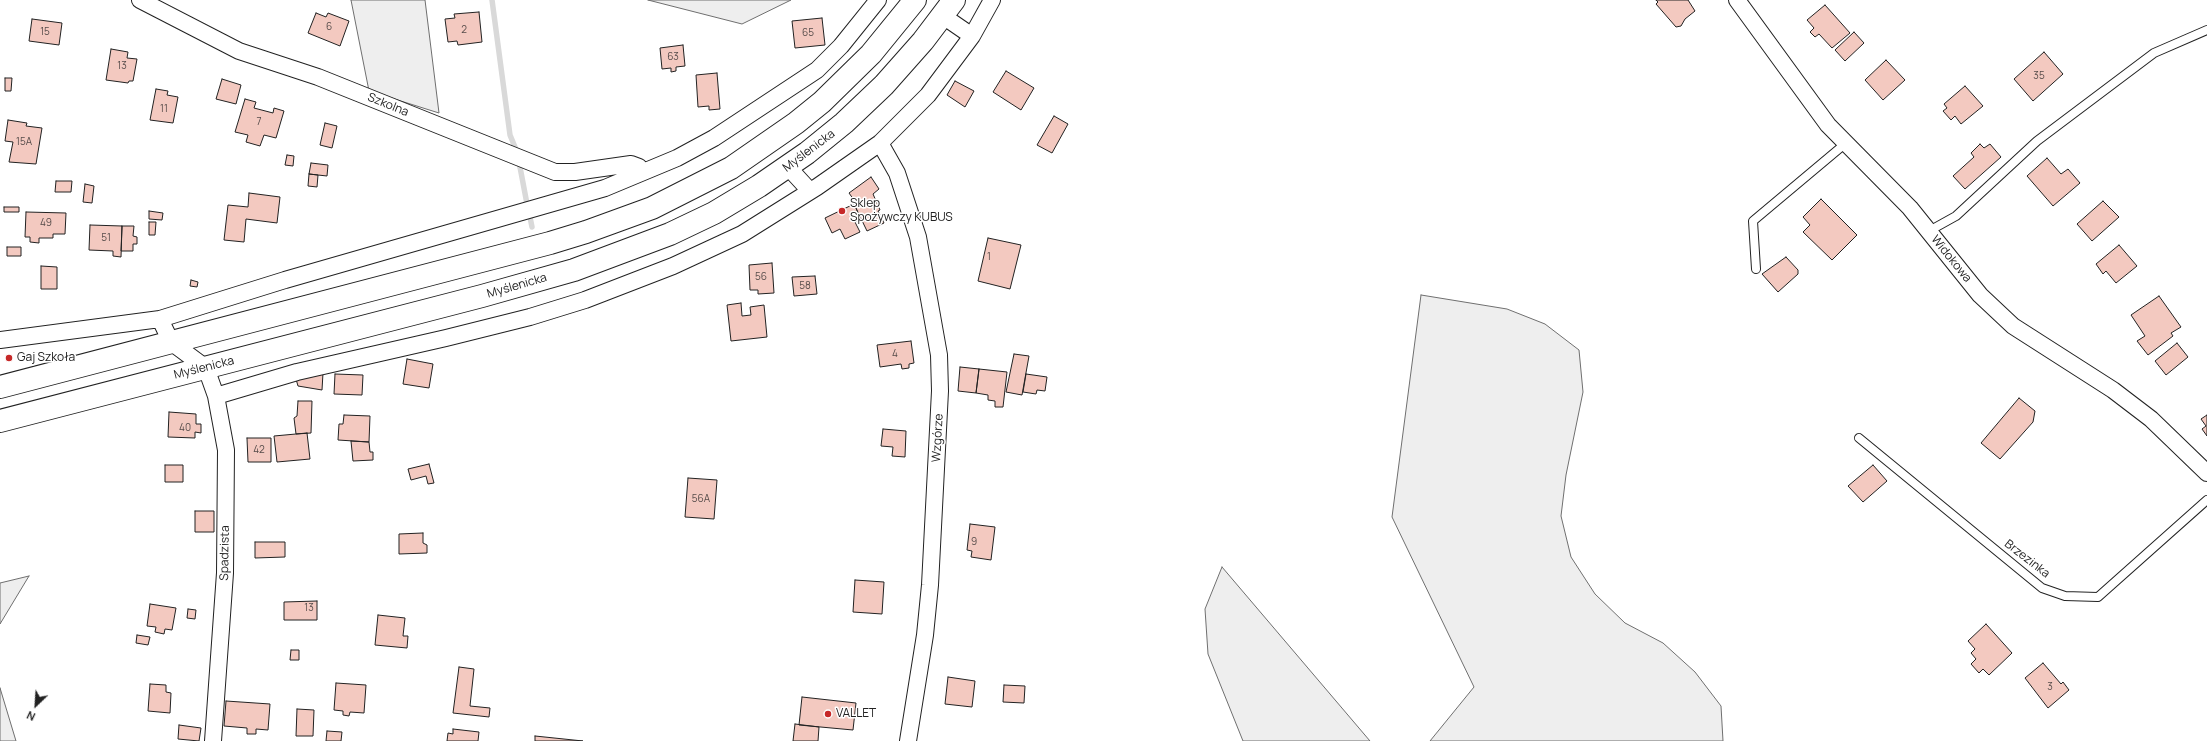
<!DOCTYPE html>
<meta charset="utf-8">
<style>
body{margin:0}
#map{position:relative;width:2207px;height:741px;overflow:hidden;background:#fff;font-family:Manrope,sans-serif}
canvas{display:block}
.north{position:absolute;left:16px;top:685px;width:40px;height:40px;-webkit-text-stroke:3px #fff;paint-order:stroke;rotate:205deg;font-size:11px;font-weight:700;line-height:16px;text-align:center;color:#222}
.north::after{content:'';display:block;margin:auto;width:14px;height:18px;background:#222;clip-path:polygon(50% 0,100% 100%,50% 72%,0 100%)}
</style>
<div id="map">
<canvas width="2207" height="741"></canvas>
<div class="north">N</div>
</div>
<script>
const context = document.querySelector('canvas').getContext('2d');
context.lineJoin = 'round';
function fill(path, color) { context.fillStyle = color; context.fill(path, 'evenodd'); }
const shape = rows => new Path2D(rows.map(r => 'M' + r).join(''));
function trace(path, color, width, dash) { context.strokeStyle = color; context.lineWidth = width; context.lineCap = dash ? 'butt' : 'round'; context.setLineDash(dash || []); context.stroke(path); }
function label(font, color, halo, rows, align = 'center') {
  context.font = font + ' Manrope,sans-serif'; context.lineWidth = 3; context.setLineDash([]); context.textBaseline = 'middle'; context.strokeStyle = halo; context.fillStyle = color; for (const [text, x, y, turn = 0] of rows) {
    context.save(); context.translate(x, y); context.rotate((+turn || 0) * Math.PI / 180); context.textAlign = isNaN(turn) ? turn : align; if (halo) context.strokeText(text, 0, 0); context.fillText(text, 0, 0); context.restore();
  }
}
const green = shape([
 [351,0,425,0,439,113,369,91,351,0],
 [648,0,791,0,742,24,648,0],
 [1421,295,1507,309,1545,324,1579,350,1583,392,1566,475,1561,516,1571,557,1595,594,1625,623,1663,643,1695,672,1721,706,1723,741,1430,741,1474,687,1392,517,1421,295],
 [1222,567,1370,741,1243,741,1208,654,1205,609,1222,567],
 [29,576,0,624,0,583,29,576],
 [0,688,16,741,0,741,0,688]
]);
fill(green, '#eee');
trace(green, '#6f6f6f', 1);
trace(shape([
 [492,0,510,135,517,152],
 [520,167,527,204],
 [530,217,532,227]
]), '#d9d9d9', 5.5);
const building = shape([
 [1656,0,1688,0,1695,11,1685,19,1681,26,1676,27,1656,4,1658,2,1656,0],
 [1825,5,1850,33,1832,48,1819,34,1815,37,1810,32,1814,28,1807,20,1825,5],
 [479,12,482,42,458,45,457,41,448,42,445,19,455,18,454,14,479,12],
 [316,13,326,17,328,13,349,21,340,46,308,33,316,13],
 [822,18,825,45,795,48,792,21,822,18],
 [32,19,62,23,59,45,29,41,32,19],
 [1854,32,1864,43,1845,61,1835,50,1854,32],
 [683,45,685,66,676,67,676,71,671,72,671,68,662,69,660,48,683,45],
 [111,49,128,52,127,58,137,59,133,81,129,81,128,83,106,80,111,49],
 [2044,52,2063,74,2033,101,2014,79,2044,52],
 [1886,60,1905,80,1883,100,1865,80,1886,60],
 [1006,71,1034,88,1021,110,993,92,1006,71],
 [717,73,720,109,709,110,709,106,698,107,696,75,717,73],
 [5,78,12,78,11,91,5,91,5,78],
 [222,79,241,85,236,104,216,99,222,79],
 [955,81,974,91,965,107,947,95,955,81],
 [1965,86,1983,106,1961,124,1955,116,1951,120,1943,111,1947,108,1944,104,1965,86],
 [156,89,168,91,167,95,178,97,173,123,150,120,156,89],
 [245,99,256,102,254,108,273,113,274,108,284,111,276,138,264,135,260,146,246,142,248,135,235,132,245,99],
 [1054,116,1068,124,1052,153,1037,145,1054,116],
 [8,120,27,123,26,126,42,128,36,164,9,162,13,142,5,141,8,120],
 [325,123,337,126,332,148,320,145,325,123],
 [1980,144,1984,148,1990,144,2001,157,1965,189,1953,176,1974,157,1971,153,1980,144],
 [287,155,294,156,293,166,285,165,287,155],
 [2047,158,2061,174,2068,169,2080,183,2053,206,2027,176,2047,158],
 [311,163,328,165,327,176,309,174,311,163],
 [309,174,318,175,317,187,308,186,309,174],
 [871,177,879,189,873,194,880,210,878,211,884,223,867,231,854,204,856,203,849,193,871,177],
 [56,181,72,181,71,192,55,192,56,181],
 [85,184,94,186,92,203,83,202,85,184],
 [249,193,280,197,277,223,246,219,244,242,224,240,228,205,248,207,249,193],
 [1821,199,1857,235,1832,260,1803,232,1810,225,1803,217,1821,199],
 [2103,201,2119,217,2092,241,2077,224,2103,201],
 [854,204,861,219,855,222,860,232,845,239,840,229,832,233,825,218,854,204],
 [4,207,19,207,19,212,4,212,4,207],
 [149,211,163,213,162,220,149,219,149,211],
 [26,212,66,213,65,234,53,234,53,238,39,238,39,243,30,242,30,237,25,237,26,212],
 [149,222,156,222,155,235,149,235,149,222],
 [90,225,122,226,121,257,113,256,113,251,89,250,90,225],
 [122,226,134,226,133,236,137,237,137,244,133,244,133,251,121,251,122,226],
 [988,238,1021,245,1010,289,978,281,988,238],
 [2119,245,2137,266,2116,283,2106,271,2103,274,2096,264,2119,245],
 [7,247,21,247,21,256,7,256,7,247],
 [1786,257,1798,270,1798,274,1778,292,1762,274,1786,257],
 [772,263,774,293,758,294,758,290,750,290,749,265,772,263],
 [41,266,57,267,57,289,41,289,41,266],
 [815,276,817,294,794,296,792,277,815,276],
 [191,280,198,282,197,287,190,286,191,280],
 [2159,296,2181,327,2171,333,2173,336,2148,355,2137,341,2145,336,2131,315,2159,296],
 [741,303,742,316,751,315,750,307,764,305,767,337,731,341,727,305,741,303],
 [911,341,914,363,909,364,909,368,902,369,901,364,880,367,877,345,911,341],
 [2177,343,2188,357,2166,375,2155,361,2177,343],
 [1014,354,1029,356,1022,395,1006,392,1014,354],
 [407,359,433,364,429,388,403,384,407,359],
 [960,367,979,369,976,393,958,391,960,367],
 [979,369,1007,372,1003,407,995,407,995,401,988,400,988,395,976,393,979,369],
 [323,373,322,390,298,386,296,379,323,373],
 [335,374,363,375,362,395,334,394,335,374],
 [1026,374,1047,377,1045,391,1037,390,1036,394,1023,392,1026,374],
 [2019,398,2035,411,2033,422,2000,459,1981,443,2019,398],
 [298,401,312,401,311,433,296,434,294,418,297,416,298,401],
 [169,412,196,414,196,424,201,424,201,433,195,432,195,438,168,437,169,412],
 [344,415,370,416,369,442,338,440,339,424,343,424,344,415],
 [2207,415,2207,436,2202,429,2206,426,2201,419,2207,415],
 [883,429,906,431,905,457,892,456,893,447,881,446,883,429],
 [307,433,310,459,277,462,274,436,307,433],
 [247,438,271,438,271,462,248,462,247,438],
 [351,441,369,442,370,452,373,452,373,460,353,461,351,441],
 [429,464,434,483,428,484,426,476,411,480,408,469,429,464],
 [165,465,183,465,183,482,165,482,165,465],
 [1873,465,1887,481,1863,502,1848,486,1873,465],
 [688,478,717,480,714,519,685,517,688,478],
 [195,511,214,511,214,532,195,532,195,511],
 [970,524,995,527,991,560,971,557,972,551,967,550,970,524],
 [423,533,423,543,427,545,427,553,399,554,399,534,423,533],
 [255,542,285,542,285,557,255,558,255,542],
 [855,580,884,582,882,614,853,612,855,580],
 [317,601,317,620,284,620,284,602,317,601],
 [150,604,176,608,172,630,165,629,164,634,155,632,156,627,147,626,150,604],
 [188,609,196,610,195,619,187,618,188,609],
 [378,615,405,618,403,636,408,636,407,648,375,645,378,615],
 [1986,624,2012,653,1989,675,1983,669,1979,673,1971,664,1976,659,1971,653,1975,649,1968,641,1986,624],
 [137,635,150,637,148,645,136,643,137,635],
 [291,650,299,650,299,660,290,660,291,650],
 [2043,663,2061,684,2063,682,2069,690,2048,708,2025,678,2043,663],
 [459,667,474,669,470,706,490,708,489,717,453,713,459,667],
 [948,677,975,681,972,707,945,704,948,677],
 [336,683,366,685,364,713,350,712,349,716,343,715,343,711,334,710,336,683],
 [150,684,166,685,166,692,171,693,170,713,148,711,150,684],
 [1004,685,1025,686,1024,703,1003,702,1004,685],
 [802,697,856,703,853,730,799,725,802,697],
 [226,701,270,704,268,730,256,729,256,734,247,734,247,728,224,726,226,701],
 [297,709,314,710,313,736,296,736,297,709],
 [795,724,819,727,818,741,793,741,795,724],
 [179,725,201,728,199,741,178,739,179,725],
 [453,729,479,732,478,741,447,741,448,733,453,734,453,729],
 [327,731,342,732,341,741,326,741,327,731],
 [535,736,583,741,535,741,535,736]
]);
fill(building, '#f3c9c0');
trace(building, '#222', 1);
const service = shape([
 [1929,231,1956,216,2037,141,2154,53,2207,30],
 [1756,269,1753,221,1846,143],
 [1859,438,2042,588,2065,596,2098,597,2207,500]
]);
const minor = shape([
 [140,0,239,51,318,77,555,172,575,172,631,164,639,167,643,172],
 [1737,0,1828,125,1910,208,1980,295,2013,326,2113,390,2151,419,2207,473],
 [972,36,992,0],
 [880,143,897,173,918,237,939,355,940,391,930,585,925,635,908,741],
 [788,167,810,191],
 [160,319,171,342,206,368,216,396,226,450,225,573,213,741],
 [0,340,160,319,285,280,605,188,677,158,714,138,817,70,841,46,878,0],
 [216,396,297,372,446,338,530,317,585,300,673,266,742,234,817,187,880,143,928,95,972,36,943,16]
]);
const trunk = shape([
 [0,387,550,243,586,232,652,208,731,168,796,123,822,102,871,54,915,0],
 [0,421,482,296,574,270,670,234,714,213,759,186,807,153,844,123,884,85,923,41,954,0]
]);
trace(service, '#222', 10);
trace(minor, '#222', 18);
trace(trunk, '#222', 24);
trace(service, '#fff', 8);
trace(minor, '#fff', 16);
trace(trunk, '#fff', 22);
for (const [x, y, r, color] of [
 [842,211,4,"#c62828"],
 [9,358,4,"#c62828"],
 [828,714,4,"#c62828"]
]) { const dot = new Path2D(); dot.arc(x, y, r, 0, 2 * Math.PI); context.fillStyle = color; context.fill(dot); trace(dot, '#fff', 1.5); }
label('10px', '#564c4a', null, [
 ["6",329,27],
 ["2",464,30],
 ["15",45,32],
 ["65",808,33],
 ["63",673,57],
 ["13",122,66],
 ["35",2039,76],
 ["11",164,109],
 ["7",259,122],
 ["15A",24,142],
 ["49",46,223],
 ["51",106,238],
 ["1",989,257],
 ["56",761,277],
 ["58",805,286],
 ["4",895,354],
 ["40",185,428],
 ["42",259,450],
 ["56A",701,499],
 ["9",974,542],
 ["13",309,608],
 ["3",2050,687]
]);
label('12px', '#222', '#fff', [
 ["Szkolna",388,105,22],
 ["Myślenicka",809,151,-37],
 ["Widokowa",1951,259,51],
 ["Myślenicka",517,286,-16],
 ["Myślenicka",204,368,-14],
 ["Wzgórze",938,438,-87],
 ["Spadzista",225,553,-89],
 ["Brzezinka",2027,559,38]
]);
label('12px', '#222', '#fff', [
 ["Sklep",850,204],
 ["Spożywczy KUBUS",850,218],
 ["Gaj Szkoła",17,358],
 ["VALLET",836,714]
], 'left');
</script>
